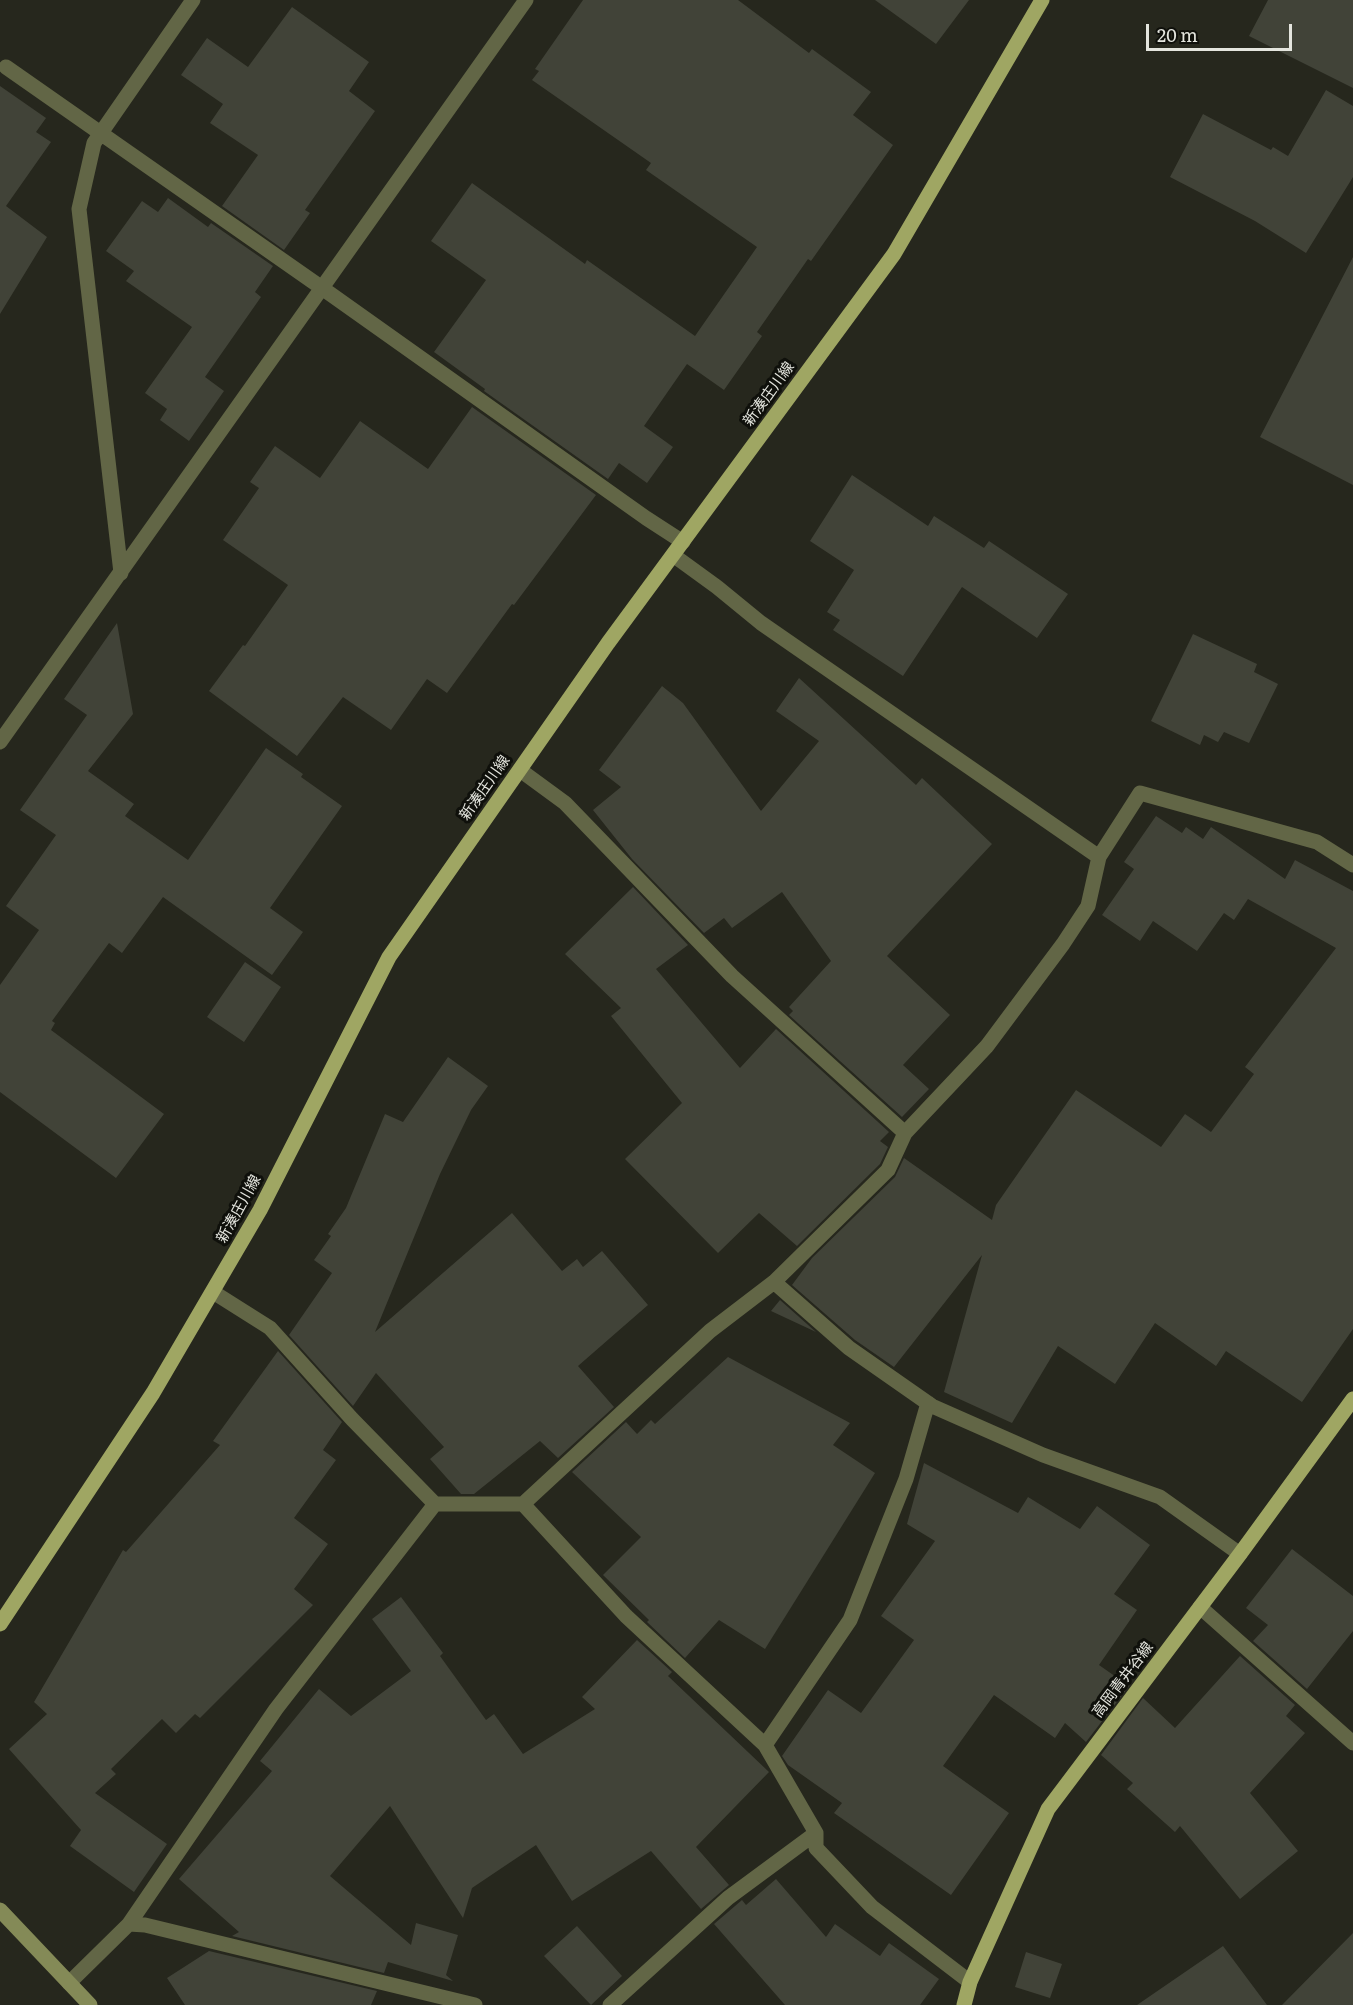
<!DOCTYPE html>
<meta charset="utf-8">
<style>
body{margin:0}
#map{position:relative;width:1353px;height:2005px;overflow:hidden;background:#26271d;font-family:Literata,serif}
canvas{display:block}
.scale{position:absolute;left:1146px;top:24px;width:146px;height:27px;box-sizing:border-box;border:3px solid #e4e5de;border-top:0;padding-left:8px;font-size:18px;line-height:21px;white-space:nowrap;color:#e4e5de;-webkit-text-stroke:4px #0f100b;paint-order:stroke}
</style>
<div id="map">
<canvas width="1353" height="2005"></canvas>
<div class="scale">20 m</div>
</div>
<script>
const context = document.querySelector('canvas').getContext('2d');
context.lineJoin = 'round';
function fill(path, color) { context.fillStyle = color; context.fill(path, 'evenodd'); }
const shape = rows => new Path2D(rows.map(r => 'M' + r).join(''));
function trace(path, color, width, dash) { context.strokeStyle = color; context.lineWidth = width; context.lineCap = dash ? 'butt' : 'round'; context.setLineDash(dash || []); context.stroke(path); }
function label(font, color, halo, rows, align = 'center') {
  context.font = font + ' Literata,"Noto Sans JP",serif'; context.lineWidth = 6; context.setLineDash([]); context.textBaseline = 'middle'; context.strokeStyle = halo; context.fillStyle = color; for (const [text, x, y, turn = 0] of rows) {
    context.save(); context.translate(x, y); context.rotate((+turn || 0) * Math.PI / 180); context.textAlign = isNaN(turn) ? turn : align; if (halo) context.strokeText(text, 0, 0); context.fillText(text, 0, 0); context.restore();
  }
}
fill(shape([
 [583,0,738,0,809,53,812,49,871,92,853,115,893,145,811,261,808,259,757,332,762,336,724,390,687,364,644,426,673,447,647,483,619,463,608,479,484,391,485,389,434,352,486,280,431,241,472,183,585,264,587,260,695,336,757,247,646,170,651,163,532,80,539,71,535,69],
 [875,0,969,0,936,44],
 [1268,0,1353,0,1353,88,1249,36],
 [292,7,369,62,349,91,375,111,305,210,310,213,284,250,222,206,258,155,210,123,223,104,181,75,207,38,248,67],
 [0,86,46,118,36,132,51,142,6,206,47,237,0,314],
 [1326,90,1353,106,1353,177,1306,253,1255,221,1170,177,1203,114,1271,150,1273,147,1288,156],
 [168,198,208,227,211,223,273,266,255,292,261,297,205,377,224,391,189,441,160,420,167,409,145,393,192,327,126,281,134,271,106,251,142,201,158,212],
 [1353,257,1353,485,1260,437],
 [472,407,596,495,514,605,512,604,447,693,427,679,391,730,343,697,297,756,209,691,243,645,245,646,288,585,223,540,259,488,250,482,275,446,320,478,360,421,428,469],
 [852,475,928,526,934,516,984,548,989,541,1068,594,1037,638,962,587,903,676,833,630,840,620,827,612,854,570,810,541],
 [117,623,133,714,88,771,134,804,125,816,188,860,266,748,303,774,301,777,342,806,270,908,303,932,272,975,163,897,122,953,109,943,52,1021,55,1023,51,1030,164,1114,116,1178,0,1092,0,985,39,930,6,906,56,835,20,810,87,715,64,699],
 [1193,634,1257,664,1254,672,1278,684,1249,743,1224,732,1218,742,1204,735,1200,745,1151,721],
 [799,678,916,785,922,778,992,844,887,956,950,1015,903,1065,929,1089,902,1117,789,1015,793,1011,789,1007,831,961,782,892,732,928,724,918,704,933,632,859,593,810,621,787,599,770,662,686,683,703,761,811,819,741,776,711],
 [1156,816,1182,833,1186,827,1203,839,1211,827,1285,879,1295,860,1353,891,1353,1329,1302,1402,1226,1351,1216,1366,1155,1323,1115,1384,1058,1346,1012,1423,944,1392,982,1255,894,1367,855,1340,792,1285,812,1258,895,1177,904,1158,992,1220,996,1205,1076,1090,1161,1147,1185,1114,1211,1132,1254,1074,1245,1067,1336,948,1248,899,1234,920,1224,913,1197,951,1153,921,1140,941,1102,915,1134,869,1124,862],
 [633,887,688,945,656,969,740,1068,776,1029,889,1132,880,1141,888,1147,880,1164,797,1246,759,1213,718,1253,625,1159,682,1103,611,1016,621,1008,565,954],
 [245,962,281,987,244,1042,207,1017],
 [448,1057,488,1086,471,1110,440,1174,375,1332,512,1213,562,1271,577,1259,583,1267,602,1251,648,1305,578,1366,614,1407,558,1458,540,1441,474,1494,461,1494,430,1459,444,1447,376,1373,353,1406,289,1335,332,1273,314,1260,331,1236,328,1234,346,1208,385,1114,403,1122],
 [780,1300,816,1332,771,1311],
 [278,1351,342,1422,323,1450,336,1460,294,1518,328,1544,294,1589,313,1605,200,1718,195,1714,176,1733,162,1719,111,1769,116,1774,95,1793,167,1844,134,1892,70,1846,81,1830,9,1749,47,1714,34,1702,123,1550,126,1552,220,1445,213,1441],
 [728,1357,850,1423,833,1445,875,1473,765,1649,719,1620,685,1658,647,1622,649,1620,603,1575,641,1537,572,1472,626,1422,637,1434,651,1420,655,1424],
 [924,1463,1018,1513,1028,1497,1080,1529,1097,1506,1150,1545,1114,1594,1137,1610,1099,1665,1129,1686,1086,1742,1065,1723,1055,1738,994,1695,943,1766,1009,1813,951,1895,834,1813,842,1803,788,1765,782,1756,828,1690,861,1713,914,1640,881,1616,935,1541,907,1524],
 [1292,1549,1353,1596,1353,1631,1307,1689,1253,1641,1268,1625,1246,1608],
 [401,1597,443,1653,440,1656,486,1720,494,1714,523,1754,595,1709,582,1697,637,1640,672,1672,668,1676,769,1772,696,1847,729,1885,701,1909,651,1851,572,1901,536,1845,472,1888,463,1918,390,1806,330,1876,411,1945,416,1923,458,1935,446,1975,453,1981,388,1962,384,1973,232,1936,239,1932,179,1879,272,1771,260,1761,319,1689,351,1716,411,1671,372,1619],
 [1240,1656,1295,1705,1286,1716,1305,1733,1250,1793,1298,1851,1240,1899,1180,1826,1175,1832,1127,1789,1133,1783,1101,1755,1143,1698,1175,1728],
 [776,1879,826,1937,835,1924,880,1956,889,1943,939,1979,920,2005,785,2005,714,1924,742,1900,746,1905],
 [577,1926,622,1976,591,2005,544,1956],
 [1353,1933,1353,2005,1282,2005],
 [1223,1946,1267,2005,1137,2005],
 [209,1951,377,1991,371,2005,185,2005,167,1978],
 [1026,1952,1062,1964,1050,1998,1015,1987]
]), '#414338');
trace(shape([
 [6,67,322,288,646,518,683,542],
 [673,555,717,587,761,623,1099,857],
 [121,573,79,209,94,143,193,0],
 [0,742,526,0],
 [520,770,565,803,732,976,905,1133,987,1046,1063,944,1088,906,1099,857,1140,793,1317,842,1353,865],
 [774,1282,849,1348,932,1406,1043,1455,1160,1497,1240,1554],
 [213,1292,270,1328,352,1419,435,1504,523,1504,626,1616,765,1745,816,1833,816,1848,872,1907,970,1982],
 [523,1504,710,1331,774,1282,888,1170,905,1133],
 [1200,1607,1353,1743],
 [765,1745,850,1620,906,1479,928,1403],
 [129,1924,276,1709,435,1504],
 [69,1983,129,1924,145,1925,475,2005],
 [610,2005,728,1898,816,1833]
]), '#626646', 15);
trace(shape([
 [0,1910,90,2005]
]), '#848a57', 15);
trace(shape([
 [0,1624,153,1393,260,1210,389,957,608,643,894,254,1042,0],
 [964,2005,970,1982,1048,1809,1240,1554,1353,1399]
]), '#9fa663', 15);
label('15px', '#e4e5de', '#0f100b', [
 ["新湊庄川線",769,394,-54],
 ["新湊庄川線",485,788,-55],
 ["新湊庄川線",239,1209,-61],
 ["高岡青井谷線",1123,1680,-53]
]);
</script>
